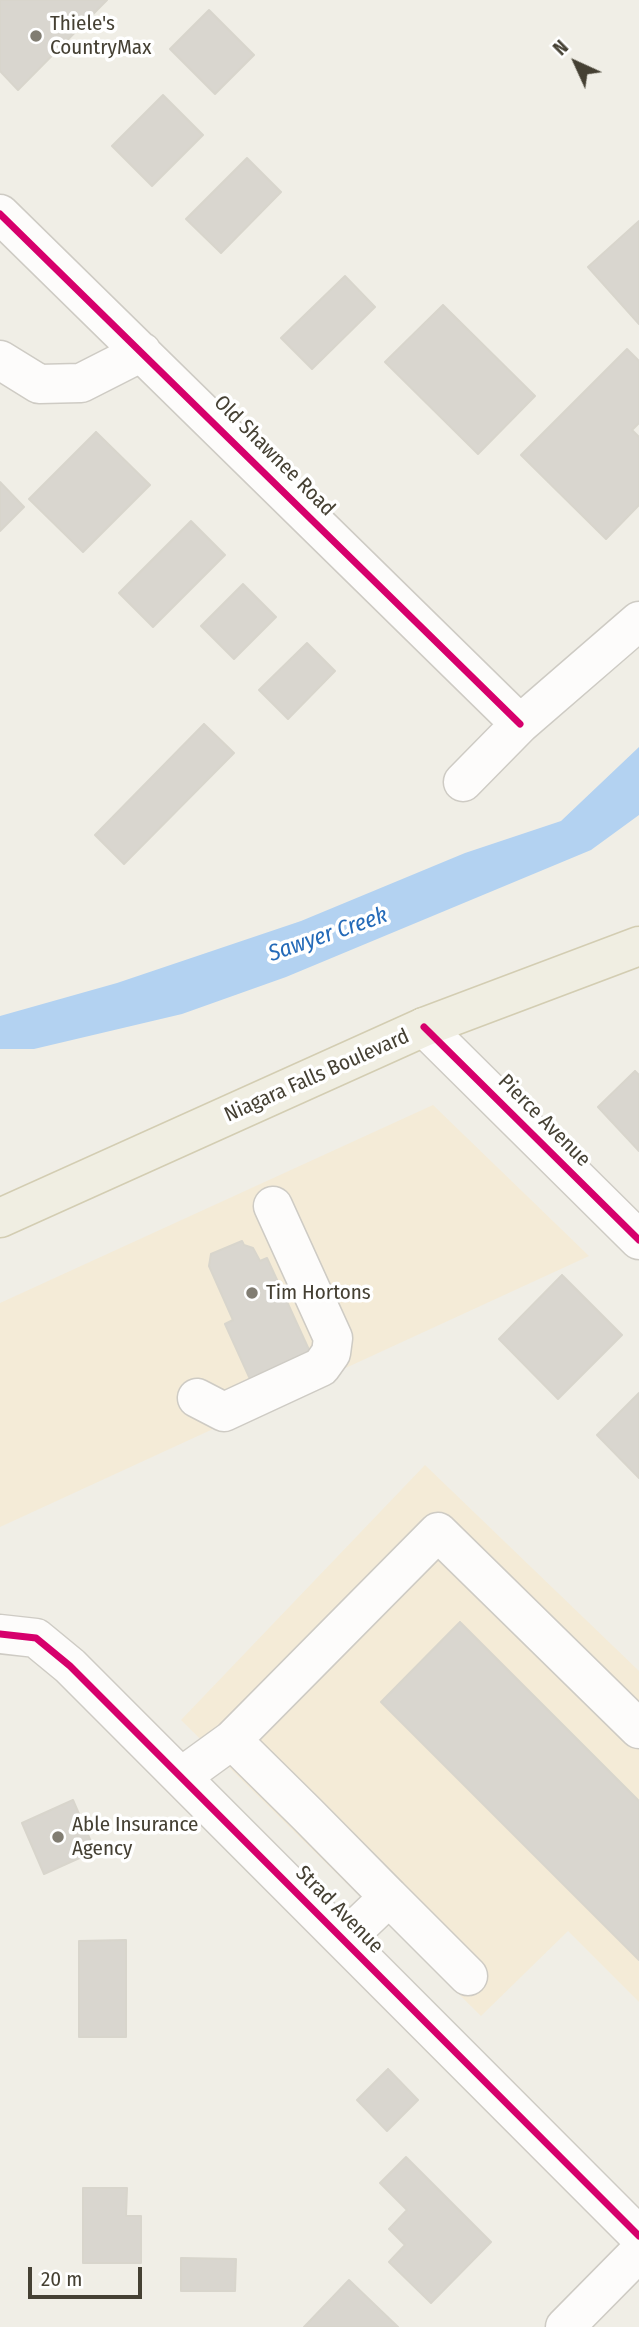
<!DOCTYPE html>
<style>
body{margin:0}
#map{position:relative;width:639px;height:2327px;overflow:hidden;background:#f0eee6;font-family:"Fira Sans Condensed",sans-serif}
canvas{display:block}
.north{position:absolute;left:541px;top:28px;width:70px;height:70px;-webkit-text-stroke:5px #fff;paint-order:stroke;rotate:315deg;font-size:19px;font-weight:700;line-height:28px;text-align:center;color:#454033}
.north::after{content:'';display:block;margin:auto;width:24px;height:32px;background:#454033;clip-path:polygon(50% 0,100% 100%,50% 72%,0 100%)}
.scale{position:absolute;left:28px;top:2267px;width:114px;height:32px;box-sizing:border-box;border:4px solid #454033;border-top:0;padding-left:9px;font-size:21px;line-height:24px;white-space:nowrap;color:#454033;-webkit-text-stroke:5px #fff;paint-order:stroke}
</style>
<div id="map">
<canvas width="639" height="2327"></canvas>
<div class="north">N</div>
<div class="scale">20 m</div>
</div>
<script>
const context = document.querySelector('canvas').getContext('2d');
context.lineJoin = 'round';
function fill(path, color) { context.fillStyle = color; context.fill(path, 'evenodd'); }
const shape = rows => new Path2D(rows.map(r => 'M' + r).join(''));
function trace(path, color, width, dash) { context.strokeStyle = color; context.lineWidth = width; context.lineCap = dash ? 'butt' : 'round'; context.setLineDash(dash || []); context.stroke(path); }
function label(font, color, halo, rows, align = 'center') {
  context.font = font + ' "Fira Sans Condensed",sans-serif'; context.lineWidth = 7; context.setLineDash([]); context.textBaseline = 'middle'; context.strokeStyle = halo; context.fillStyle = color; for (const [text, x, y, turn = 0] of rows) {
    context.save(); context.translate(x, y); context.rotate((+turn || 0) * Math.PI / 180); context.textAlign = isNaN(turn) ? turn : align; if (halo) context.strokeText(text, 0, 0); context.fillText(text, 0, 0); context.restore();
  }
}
fill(shape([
 [433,1105,589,1256,0,1527,0,1303],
 [425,1465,639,1671,639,2002,568,1931,481,2016,181,1720]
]), '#f4ebd7');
fill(shape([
 [639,747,639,815,591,850,286,977,182,1014,34,1049,0,1049,0,1016,117,983,301,921,465,853,561,821]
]), '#b3d2f1');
const building = shape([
 [0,0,107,0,18,90,0,71,0,0],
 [209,10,254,55,215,94,170,49,209,10],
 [163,95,203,135,152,186,112,146,163,95],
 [247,158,281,192,221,253,186,219,247,158],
 [639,221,639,324,588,267,639,221],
 [345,276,375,307,312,369,281,338,345,276],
 [443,305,535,396,478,454,385,362,443,305],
 [627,349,639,361,639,423,632,430,639,437,639,505,606,539,521,455,627,349],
 [96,432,150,485,83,552,29,499,96,432],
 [0,482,24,507,0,531,0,482],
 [191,521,225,555,153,627,119,593,191,521],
 [243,584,276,617,234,659,201,626,243,584],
 [307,643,335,671,288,719,259,690,307,643],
 [204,724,234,753,124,864,95,835,204,724],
 [635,1071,639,1075,639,1151,598,1107,635,1071],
 [242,1241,244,1245,253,1248,260,1261,267,1258,310,1352,250,1379,225,1324,233,1320,209,1266,211,1254,242,1241],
 [562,1275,622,1335,558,1399,499,1339,562,1275],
 [639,1393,639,1478,597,1435,639,1393],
 [460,1622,639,1801,639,1960,381,1702,460,1622],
 [73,1800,95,1851,44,1874,22,1823,73,1800],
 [126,1940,126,2037,79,2037,79,1941,126,1940],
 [388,2069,418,2100,387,2131,357,2100,388,2069],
 [406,2157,491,2242,431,2303,389,2262,405,2245,389,2229,407,2210,380,2183,406,2157],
 [83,2188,127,2188,126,2216,141,2216,141,2263,83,2263,83,2188],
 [181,2258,236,2259,235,2291,181,2291,181,2258],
 [349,2280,398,2327,304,2327,349,2280]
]);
fill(building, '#d9d6cf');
trace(building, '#d8d5cc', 2);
const minor = shape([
 [0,214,520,724],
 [0,360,39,384,81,383,142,352],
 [463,782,520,724,639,621],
 [424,1027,639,1240],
 [197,1398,224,1412,321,1367,331,1353,333,1338,273,1206],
 [0,1634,36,1638,70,1666,639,2236],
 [232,1740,438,1532,639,1729],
 [181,1777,232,1740,307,1814,389,1897,344,1940],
 [389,1897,468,1976],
 [565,2327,639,2252]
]);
const major = shape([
 [0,1218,424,1027,639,946]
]);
trace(minor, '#cecbc4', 41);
trace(major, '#d3cdb2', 41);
trace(minor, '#fdfcfb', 38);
trace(major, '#f0eee2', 38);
trace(shape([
 [0,214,520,724],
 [424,1027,639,1240],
 [0,1634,36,1638,70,1666,639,2236]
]), '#d6006c', 7);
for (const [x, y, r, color] of [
 [36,36,7,"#817d72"],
 [252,1293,7,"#817d72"],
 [58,1837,7,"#817d72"]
]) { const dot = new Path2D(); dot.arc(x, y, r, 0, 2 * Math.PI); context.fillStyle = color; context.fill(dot); trace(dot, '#fff', 2.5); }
label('21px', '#454033', '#fff', [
 ["Thiele's",50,24],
 ["CountryMax",50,48],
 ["Tim Hortons",266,1293],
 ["Able Insurance",72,1825],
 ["Agency",72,1849]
], 'left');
label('21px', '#454033', '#fff', [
 ["Old Shawnee Road",274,456,45],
 ["Niagara Falls Boulevard",317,1076,-24],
 ["Pierce Avenue",544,1121,45],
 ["Strad Avenue",339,1910,45]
]);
label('italic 23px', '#246ab8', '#fff', [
 ["Sawyer Creek",328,935,-19]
]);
</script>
